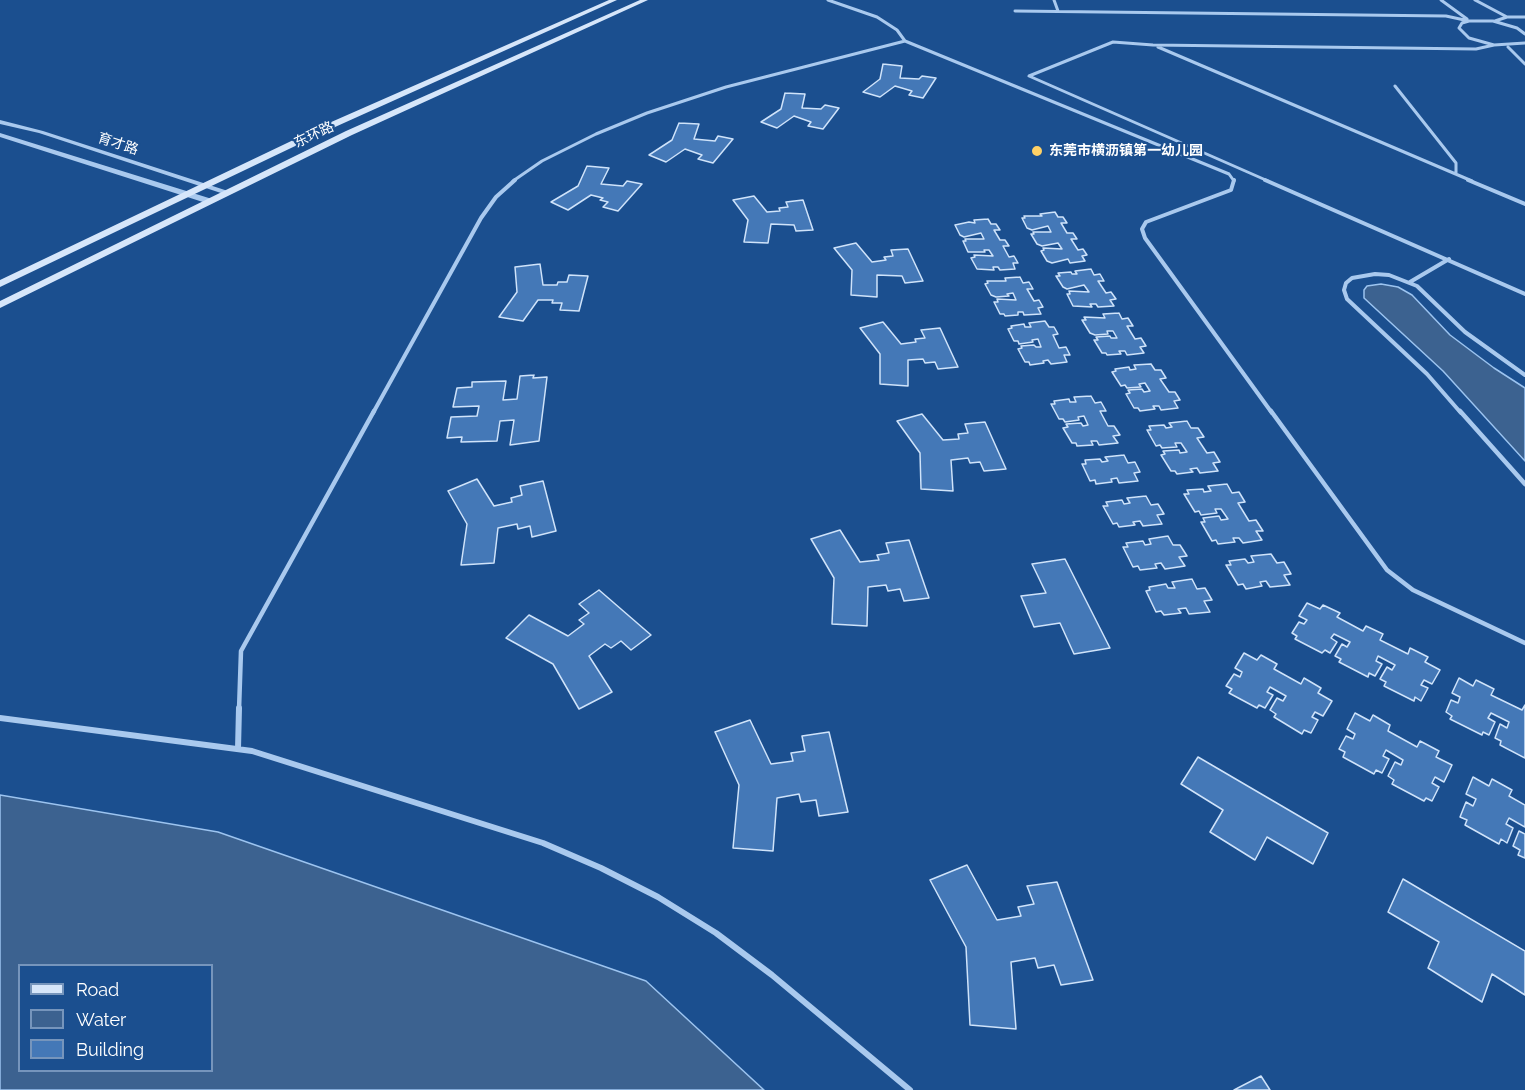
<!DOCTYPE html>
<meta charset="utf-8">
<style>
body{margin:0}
#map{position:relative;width:1525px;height:1090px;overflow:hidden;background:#1b4f8f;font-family:Raleway,sans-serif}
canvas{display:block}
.legend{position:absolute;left:18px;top:964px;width:195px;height:108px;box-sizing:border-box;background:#1b4f8f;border:2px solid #7695bc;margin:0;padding:8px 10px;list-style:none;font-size:18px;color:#fff}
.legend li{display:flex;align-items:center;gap:12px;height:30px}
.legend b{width:30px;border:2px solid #7695bc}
</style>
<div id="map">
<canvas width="1525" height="1090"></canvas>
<ul class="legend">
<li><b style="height:8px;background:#d6e6fa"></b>Road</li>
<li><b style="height:16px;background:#3c6290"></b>Water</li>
<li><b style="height:16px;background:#4478b7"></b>Building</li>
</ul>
</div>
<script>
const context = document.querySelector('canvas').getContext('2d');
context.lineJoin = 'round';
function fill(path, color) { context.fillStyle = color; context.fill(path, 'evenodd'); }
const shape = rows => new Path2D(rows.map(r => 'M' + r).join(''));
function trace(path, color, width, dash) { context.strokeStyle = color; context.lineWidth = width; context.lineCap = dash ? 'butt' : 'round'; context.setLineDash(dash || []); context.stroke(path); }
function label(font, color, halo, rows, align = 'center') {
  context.font = font + ' Raleway,"Noto Sans SC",sans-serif'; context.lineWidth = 4.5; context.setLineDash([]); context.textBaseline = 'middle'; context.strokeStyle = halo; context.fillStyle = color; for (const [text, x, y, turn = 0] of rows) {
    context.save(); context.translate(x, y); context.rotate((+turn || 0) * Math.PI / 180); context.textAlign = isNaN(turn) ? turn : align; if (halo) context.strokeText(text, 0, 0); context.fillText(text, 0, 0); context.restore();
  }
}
const water = shape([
 [1381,284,1398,287,1412,295,1450,335,1494,368,1525,388,1525,461,1443,371,1364,298,1364,290,1367,286,1381,284],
 [0,795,218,832,646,981,764,1090,0,1090,0,795],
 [20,966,212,966,212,1070,20,1070,20,966]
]);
fill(water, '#3c6290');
trace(water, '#9cc4f0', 1.5);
const building = shape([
 [883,64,902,66,900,78,919,79,922,76,936,78,923,98,909,95,912,91,895,86,880,97,863,92,880,79,883,64],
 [785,93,805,94,802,108,821,109,825,105,839,108,823,129,808,126,811,122,794,116,777,128,761,122,781,109,785,93],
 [679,123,699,124,694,139,715,141,718,136,733,139,713,163,698,159,702,155,685,149,666,162,649,155,672,140,679,123],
 [587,166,609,168,601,184,623,186,627,181,642,184,618,211,603,207,608,202,600,200,603,198,591,195,568,210,551,202,578,186,587,166],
 [754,196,767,212,780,211,779,208,788,207,786,202,803,200,813,230,796,231,794,225,771,224,768,243,744,242,748,220,733,200,754,196],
 [1055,212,1058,217,1063,217,1067,223,1061,223,1067,233,1073,233,1077,239,1071,239,1078,250,1083,249,1087,255,1082,256,1085,261,1070,263,1068,259,1052,263,1047,261,1041,251,1044,250,1043,248,1062,249,1058,243,1042,246,1037,244,1031,234,1034,234,1033,232,1051,232,1048,226,1032,230,1027,228,1022,218,1025,218,1024,216,1042,216,1040,214,1055,212],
 [988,219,991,224,996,224,1000,230,994,230,1000,240,1005,240,1009,246,1003,246,1009,257,1014,256,1018,263,1013,263,1015,269,1000,270,998,267,993,267,994,270,977,269,971,258,975,257,974,255,993,256,989,250,984,250,985,252,968,252,963,241,966,241,965,239,984,239,981,233,964,237,960,235,955,225,969,222,975,223,974,220,988,219],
 [856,243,872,262,886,260,884,257,893,256,891,250,908,249,923,281,905,283,902,276,877,275,877,297,851,295,852,270,834,248,856,243],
 [540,264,543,285,557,285,558,282,567,282,569,275,588,276,579,311,560,310,562,303,552,303,553,300,538,300,523,321,499,317,517,292,515,267,540,264],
 [1091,269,1094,275,1100,274,1104,281,1098,281,1106,293,1111,292,1116,299,1110,300,1114,306,1098,307,1096,304,1090,304,1092,307,1073,306,1067,294,1070,294,1069,291,1089,292,1084,285,1067,289,1063,287,1056,276,1060,276,1058,273,1071,272,1072,274,1077,274,1075,271,1091,269],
 [1020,277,1023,283,1029,282,1033,289,1027,289,1034,301,1039,300,1043,307,1038,308,1041,314,1024,315,1023,312,1018,312,1018,315,1005,316,1004,314,1000,314,994,302,998,302,997,299,1016,300,1013,293,1007,294,1009,296,996,297,991,295,985,284,988,283,987,281,1006,281,1005,278,1020,277],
 [1119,313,1122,319,1128,318,1133,326,1127,326,1135,339,1141,338,1146,346,1140,347,1144,353,1127,355,1125,351,1119,351,1121,354,1107,355,1106,353,1102,353,1094,340,1098,340,1096,337,1110,336,1111,338,1117,338,1113,331,1107,331,1108,334,1095,335,1090,333,1082,320,1086,320,1084,317,1105,318,1103,314,1119,313],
 [1045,321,1049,327,1054,327,1058,334,1053,335,1059,348,1066,347,1070,355,1064,355,1067,362,1051,364,1048,360,1043,361,1044,363,1030,365,1029,362,1025,362,1018,349,1022,348,1021,346,1034,345,1036,347,1041,347,1038,339,1032,340,1033,342,1019,344,1018,341,1014,341,1008,329,1012,328,1011,326,1024,324,1025,327,1031,327,1029,323,1045,321],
 [883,322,901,344,916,342,915,339,925,338,921,330,940,328,958,367,938,369,935,362,925,363,923,359,908,360,908,386,880,384,880,354,860,328,883,322],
 [1151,364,1155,370,1161,370,1166,378,1160,379,1169,392,1175,392,1180,400,1174,401,1178,408,1161,410,1159,406,1153,406,1155,409,1140,411,1138,408,1134,408,1126,394,1130,393,1128,390,1142,389,1144,392,1150,391,1145,383,1139,384,1141,387,1127,388,1125,385,1121,386,1112,372,1116,371,1115,369,1129,367,1130,370,1136,369,1134,365,1151,364],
 [534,375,533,378,547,377,539,441,510,445,514,420,500,421,497,441,461,442,462,437,447,438,451,417,477,416,479,406,453,407,457,388,472,387,472,382,506,381,503,400,517,399,520,376,534,375],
 [1091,396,1095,403,1101,402,1106,411,1100,411,1108,426,1114,426,1120,435,1113,436,1118,443,1099,445,1097,441,1091,441,1093,445,1077,446,1076,443,1072,443,1063,428,1068,427,1066,424,1081,423,1083,426,1088,425,1084,416,1078,417,1079,420,1065,422,1063,419,1059,419,1051,404,1055,404,1054,401,1069,399,1070,402,1076,402,1074,397,1091,396],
 [922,414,943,440,959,439,958,434,968,433,965,424,985,422,1006,469,984,471,980,462,970,463,968,458,951,460,953,491,921,489,920,453,897,421,922,414],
 [1187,421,1191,428,1198,428,1204,437,1197,438,1207,453,1214,452,1220,462,1213,463,1218,471,1200,473,1197,468,1190,469,1193,472,1177,474,1175,471,1171,471,1161,455,1165,454,1163,451,1179,450,1180,453,1187,452,1181,443,1175,443,1177,447,1162,448,1160,445,1156,446,1147,430,1151,430,1149,426,1164,425,1166,428,1172,427,1169,423,1187,421],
 [1124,455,1128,463,1135,462,1140,472,1134,473,1138,481,1119,483,1117,478,1111,479,1112,482,1096,484,1095,480,1090,481,1082,464,1086,464,1085,460,1100,459,1102,462,1108,461,1105,457,1124,455],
 [477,479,494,506,512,502,511,498,522,495,520,486,543,481,556,531,532,537,530,526,518,529,517,524,498,528,494,563,461,565,467,524,448,491,477,479],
 [1227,484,1232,493,1239,492,1245,502,1238,503,1249,521,1256,520,1263,531,1256,531,1262,540,1243,543,1239,538,1233,538,1235,542,1218,544,1216,540,1212,541,1201,522,1205,522,1203,518,1219,516,1221,520,1228,519,1221,509,1215,509,1217,513,1201,515,1199,511,1195,512,1184,494,1189,494,1187,490,1203,489,1204,492,1211,491,1208,486,1227,484],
 [1146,496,1151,505,1158,504,1164,514,1157,515,1162,524,1143,526,1140,521,1133,522,1135,525,1119,527,1117,523,1113,524,1103,506,1108,506,1106,502,1122,500,1124,504,1130,503,1127,498,1146,496],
 [840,530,860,562,879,560,877,555,889,553,886,543,909,540,929,598,904,601,900,589,888,591,886,585,868,587,867,626,832,624,834,578,811,539,840,530],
 [1168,536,1173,545,1180,545,1187,556,1179,557,1185,566,1165,569,1161,563,1155,564,1157,568,1140,570,1138,566,1133,567,1123,547,1128,547,1126,543,1143,541,1145,545,1151,544,1149,539,1168,536],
 [1271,554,1277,563,1284,562,1291,574,1284,575,1290,585,1270,587,1266,581,1260,582,1262,586,1246,589,1243,584,1238,585,1226,565,1231,565,1229,561,1245,559,1248,563,1254,562,1251,556,1271,554],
 [1065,559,1110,648,1074,654,1060,623,1034,627,1021,596,1046,593,1032,564,1065,559],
 [1192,579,1197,589,1205,588,1212,600,1204,601,1210,612,1189,614,1186,608,1178,609,1181,613,1164,615,1161,611,1156,612,1146,591,1150,590,1149,587,1166,584,1168,588,1175,588,1172,582,1192,579],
 [599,590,651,635,631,650,621,641,611,648,605,644,589,656,612,692,579,709,553,664,506,638,529,615,568,636,584,624,579,620,589,613,579,604,599,590],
 [1307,603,1320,609,1323,605,1340,613,1337,617,1363,631,1366,626,1383,634,1380,640,1408,654,1410,648,1428,657,1425,662,1440,670,1432,684,1424,680,1421,685,1428,688,1421,701,1415,697,1414,701,1384,686,1386,682,1380,679,1387,667,1392,670,1395,665,1378,656,1376,661,1382,664,1375,676,1369,673,1368,677,1339,662,1341,659,1335,656,1342,644,1347,647,1350,642,1334,634,1331,638,1337,642,1330,653,1325,650,1322,653,1295,639,1297,636,1292,633,1299,622,1304,624,1307,620,1299,616,1307,603],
 [1244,653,1257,660,1261,655,1277,664,1274,669,1301,684,1304,678,1321,688,1318,693,1332,701,1323,716,1315,712,1312,717,1318,720,1311,733,1304,730,1302,734,1274,717,1276,714,1270,710,1277,698,1283,701,1286,696,1270,687,1267,692,1273,695,1265,708,1259,705,1257,708,1229,693,1232,689,1226,686,1234,674,1240,677,1242,672,1235,668,1244,653],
 [1459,678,1473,686,1476,680,1494,689,1491,695,1522,710,1525,705,1525,758,1500,745,1501,741,1495,738,1500,724,1507,728,1509,722,1491,713,1488,718,1495,722,1489,735,1483,732,1482,735,1450,719,1452,716,1446,712,1451,700,1458,703,1460,697,1452,693,1459,678],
 [1355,713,1370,721,1373,715,1390,725,1388,731,1417,747,1420,741,1439,751,1436,757,1452,765,1444,782,1435,777,1432,783,1439,787,1432,801,1426,798,1424,801,1392,784,1394,780,1388,776,1395,762,1401,765,1403,760,1386,750,1383,756,1389,759,1382,773,1376,770,1374,774,1343,757,1345,752,1339,749,1346,736,1353,739,1355,734,1347,729,1355,713],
 [750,720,771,764,793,761,791,753,805,751,802,736,829,732,848,812,819,816,816,800,801,802,799,794,777,798,773,851,733,848,739,785,715,732,750,720],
 [1198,757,1328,833,1313,864,1267,837,1255,860,1210,832,1223,810,1181,784,1198,757],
 [1473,777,1489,786,1492,779,1512,790,1509,796,1525,805,1525,827,1509,818,1506,824,1513,828,1507,843,1501,839,1499,844,1465,825,1467,820,1460,817,1466,802,1473,806,1476,799,1466,794,1473,777],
 [1519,831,1525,834,1525,858,1518,855,1520,850,1513,846,1519,831],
 [967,865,997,920,1021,916,1018,907,1034,904,1027,886,1057,882,1093,980,1061,985,1054,965,1038,968,1035,958,1011,962,1016,1029,970,1025,966,947,930,880,967,865],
 [1403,879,1525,951,1525,995,1492,974,1482,1002,1428,968,1439,942,1388,912,1403,879],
 [1261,1076,1270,1090,1234,1090,1261,1076]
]);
fill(building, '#4478b7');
trace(building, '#cfe3fa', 1.5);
trace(shape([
 [828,0,877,17,897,30,905,41,1229,174,1234,181],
 [1054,0,1058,11],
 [1441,0,1467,19],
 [1475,0,1507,17],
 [1015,11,1446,16,1469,21],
 [1495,21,1507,17,1525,17],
 [1525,34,1517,28,1493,21,1469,21,1462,23,1459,28,1469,38,1494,45,1525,43],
 [1158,47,1472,181],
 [1508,47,1525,64],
 [1395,86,1456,163,1456,174],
 [513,181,542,161,596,134,647,113,726,87,905,41],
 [1268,181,1029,76,1113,42,1153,45,1476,49,1494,45]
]), '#a9c9ee', 3);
trace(shape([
 [1234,180,1231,190,1146,222,1142,229,1145,238,1272,413],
 [1265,180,1525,294],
 [1468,180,1525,204],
 [1410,282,1449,259],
 [373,413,481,218,496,197,515,180],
 [1461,413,1427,374,1347,299,1344,290,1346,283,1352,278,1375,274,1389,275,1417,286,1465,332,1525,375]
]), '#a9c9ee', 4);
trace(shape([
 [1271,411,1387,570,1413,590,1525,643],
 [1460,411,1525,484],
 [239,710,241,651,374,411]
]), '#a9c9ee', 4.5);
trace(shape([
 [0,718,252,751,543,843,601,868,658,897,716,933,772,975,910,1090],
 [238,749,239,708]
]), '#a9c9ee', 6);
fill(shape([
 [0,120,43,131,231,192,224,194,39,133,0,124,0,120],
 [0,133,212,199,213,201,206,203,0,137,0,133]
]), '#a9c9ee');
fill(shape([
 [609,0,617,0,335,127,0,287,0,280,329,123,609,0],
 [640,0,648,0,352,135,0,308,0,301,346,131,640,0]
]), '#d6e6fa');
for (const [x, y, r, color] of [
 [1037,151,6,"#ffd166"]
]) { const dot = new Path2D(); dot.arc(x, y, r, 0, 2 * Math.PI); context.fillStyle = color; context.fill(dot); trace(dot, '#1b4f8f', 2); }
label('14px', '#fff', '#1b4f8f', [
 ["东环路",314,135,-25],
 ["育才路",118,144,18]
]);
label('bold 14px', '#fff', '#1b4f8f', [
 ["东莞市横沥镇第一幼儿园",1049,151]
], 'left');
</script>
